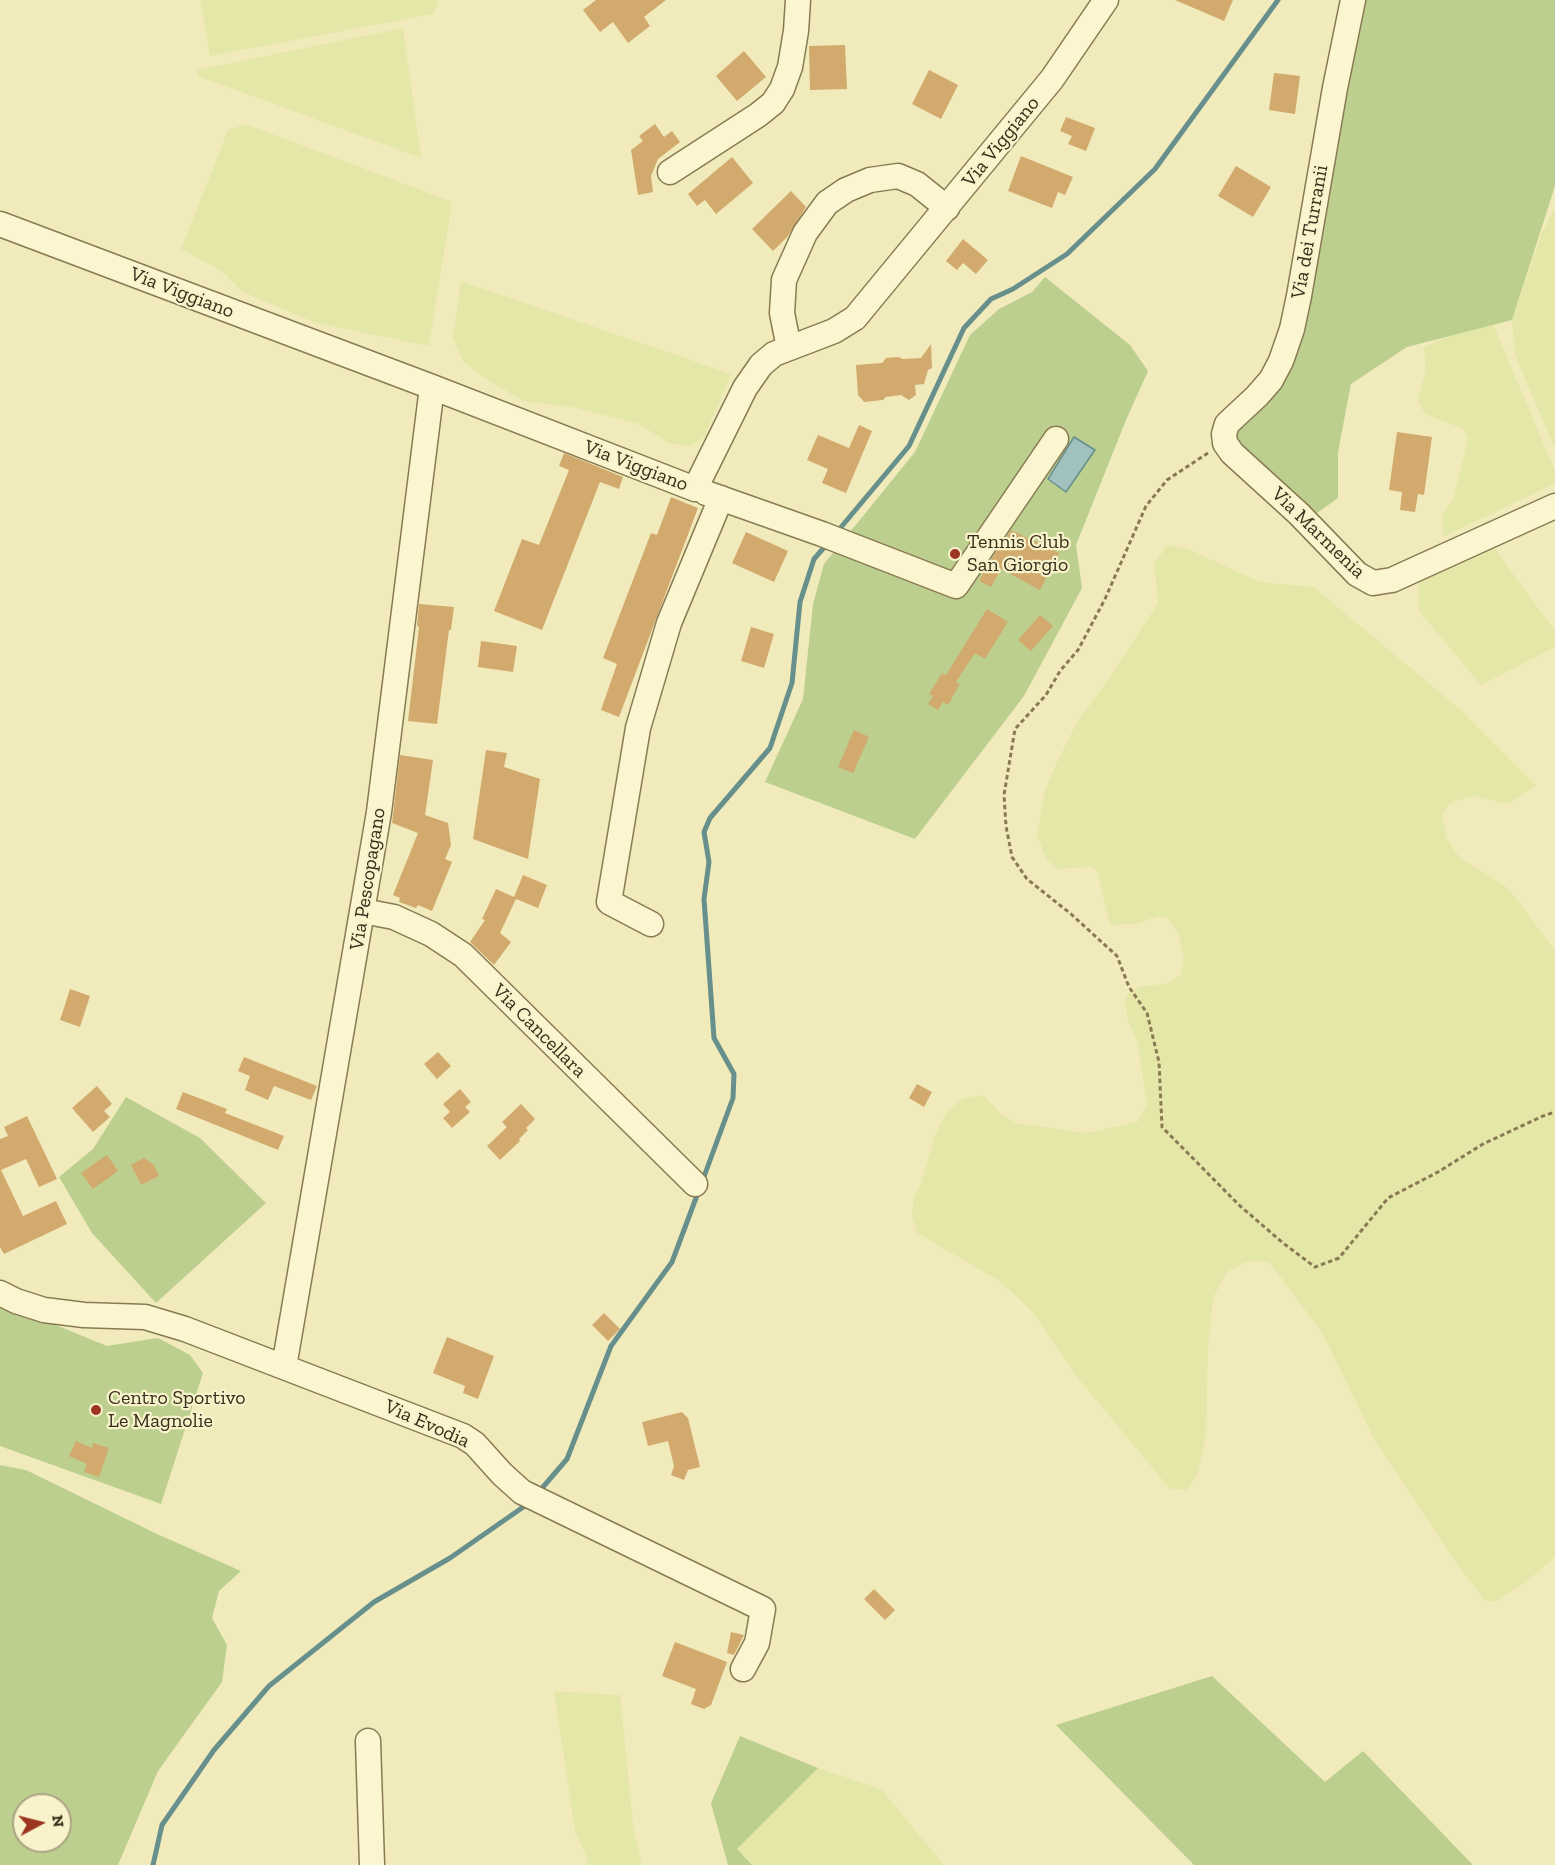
<!DOCTYPE html>
<style>
body{margin:0}
#map{position:relative;width:1555px;height:1865px;overflow:hidden;background:#f1ebbb;font-family:"Zilla Slab",serif}
canvas{display:block}
.north{position:absolute;left:12px;top:1793px;width:60px;height:60px;box-sizing:border-box;background:#f8f3cb;border:2px solid #aba484;border-radius:50%;rotate:83deg;font-size:16px;font-weight:700;line-height:24px;text-align:center;color:#372d1a}
.north::after{content:'';display:block;margin:auto;width:21px;height:27px;background:#9c3620;clip-path:polygon(50% 0,100% 100%,50% 72%,0 100%)}
</style>
<div id="map">
<canvas width="1555" height="1865"></canvas>
<div class="north">N</div>
</div>
<script>
const context = document.querySelector('canvas').getContext('2d');
context.lineJoin = 'round';
function fill(path, color) { context.fillStyle = color; context.fill(path, 'evenodd'); }
const shape = rows => new Path2D(rows.map(r => 'M' + r).join(''));
function trace(path, color, width, dash) { context.strokeStyle = color; context.lineWidth = width; context.lineCap = dash ? 'butt' : 'round'; context.setLineDash(dash || []); context.stroke(path); }
function label(font, color, halo, rows, align = 'center') {
  context.font = font + ' "Zilla Slab",serif'; context.lineWidth = 4.5; context.setLineDash([]); context.textBaseline = 'middle'; context.strokeStyle = halo; context.fillStyle = color; for (const [text, x, y, turn = 0] of rows) {
    context.save(); context.translate(x, y); context.rotate((+turn || 0) * Math.PI / 180); context.textAlign = isNaN(turn) ? turn : align; if (halo) context.strokeText(text, 0, 0); context.fillText(text, 0, 0); context.restore();
  }
}
fill(shape([
 [200,0,438,0,439,3,433,14,210,56],
 [403,28,421,158,198,76,197,70],
 [246,124,452,202,429,346,316,323,243,292,223,272,181,249,228,130],
 [1555,207,1555,449,1515,355,1512,320,1541,235],
 [461,281,731,374,705,436,691,446,671,444,639,424,572,407,523,401,483,377,463,361,453,338],
 [1491,319,1555,471,1555,483,1443,537,1443,513,1453,499,1468,440,1464,429,1425,414,1417,399,1426,371,1424,347],
 [1168,545,1188,549,1260,582,1314,587,1462,711,1536,786,1508,804,1474,796,1451,802,1442,815,1447,839,1460,858,1505,886,1521,904,1555,951,1555,1557,1526,1582,1494,1602,1485,1601,1454,1560,1374,1439,1323,1334,1270,1263,1256,1260,1241,1264,1226,1273,1213,1298,1208,1350,1206,1436,1197,1475,1187,1490,1171,1489,1165,1483,1077,1377,1031,1310,998,1280,917,1233,912,1215,914,1196,920,1186,936,1133,947,1112,963,1098,983,1095,1001,1114,1016,1123,1086,1133,1137,1122,1147,1106,1138,1044,1128,1020,1125,1001,1128,994,1139,987,1169,983,1180,975,1184,958,1178,932,1167,918,1159,916,1134,924,1110,925,1097,871,1092,867,1057,869,1046,859,1037,835,1044,793,1056,764,1076,724,1110,677,1158,603,1154,563],
 [1492,545,1555,631,1555,647,1481,685,1419,611,1419,582],
 [554,1691,620,1695,633,1825,642,1865,587,1865,588,1860,575,1831],
 [818,1768,881,1789,944,1865,752,1865,737,1849]
]), '#e5e7a8');
fill(shape([
 [1357,0,1555,0,1555,186,1512,320,1407,347,1351,384,1338,452,1338,498,1306,521,1225,443,1271,379],
 [1045,277,1130,345,1148,371,1126,420,1076,545,1082,588,1024,696,915,839,765,782,803,699,813,604,824,564,915,452,970,335,999,309,1032,292],
 [126,1097,200,1138,266,1203,156,1303,92,1233,59,1177,93,1149],
 [0,1302,107,1346,158,1338,190,1355,203,1373,161,1504,0,1446],
 [0,1465,26,1470,157,1534,241,1571,219,1591,212,1618,227,1645,222,1682,158,1771,118,1865,0,1865],
 [24,1805,60,1805,60,1841,24,1841],
 [1212,1676,1325,1782,1363,1751,1473,1865,1194,1865,1056,1725],
 [740,1736,818,1768,737,1849,752,1865,728,1865,711,1803]
]), '#bccf8f');
const water = shape([
 [1074,437,1095,450,1066,492,1048,479,1074,437]
]);
fill(water, '#a0c1bd');
trace(water, '#678f8c', 1.5);
trace(shape([
 [837,532,909,446,964,328,991,299,1013,289,1067,254,1155,169,1278,0],
 [702,1182,733,1098,734,1074,714,1038,704,899,709,862,704,832,710,818,770,748,792,683,800,602,814,559,827,544],
 [537,1494,567,1459,611,1346,672,1262,699,1190],
 [153,1865,162,1825,214,1750,269,1686,374,1602,450,1558,529,1503]
]), '#678f8c', 5);
fill(shape([
 [596,0,666,0,644,17,650,26,628,43,613,22,600,32,583,10],
 [1175,0,1233,0,1224,21],
 [845,45,847,89,810,90,809,46],
 [744,51,766,77,737,101,716,76],
 [929,70,958,85,941,119,912,104],
 [1274,73,1300,76,1295,114,1269,110],
 [1066,117,1095,128,1086,151,1068,144,1072,136,1060,131],
 [655,124,664,137,672,131,680,142,658,159,651,176,653,192,638,195,631,150,643,141,639,136],
 [1021,156,1073,177,1065,195,1058,192,1052,208,1008,191],
 [732,157,753,183,716,214,705,200,697,206,688,194],
 [1236,166,1271,187,1253,217,1218,196],
 [791,191,806,207,788,236,773,251,752,229],
 [963,239,988,260,976,274,963,263,957,270,946,261],
 [931,344,932,368,928,370,924,384,915,385,916,395,909,400,901,395,886,397,883,400,864,402,858,395,856,365,882,363,886,358,898,357,903,359,921,358],
 [859,425,872,431,846,493,822,483,828,469,807,460,818,435,849,448],
 [1397,432,1432,437,1424,495,1418,494,1415,512,1400,510,1402,492,1389,490],
 [564,453,623,477,619,489,600,482,542,630,494,611,522,539,539,545,569,470,559,466],
 [671,497,698,508,619,717,601,710,617,664,603,658,651,533,657,535],
 [1011,530,1059,553,1040,590,1001,569,991,587,979,581,986,567],
 [746,532,788,551,774,582,732,563],
 [419,604,454,607,451,630,449,630,437,724,408,721,419,627,417,626],
 [987,609,1008,622,985,659,975,653,956,682,960,684,948,705,943,702,938,710,928,704,933,696,929,694,942,673,946,675],
 [1040,615,1053,626,1031,651,1018,640],
 [751,627,774,634,764,668,741,661],
 [481,641,517,646,513,672,478,667],
 [854,730,869,737,853,773,838,767],
 [486,750,507,753,504,767,540,779,528,859,473,839],
 [400,755,433,760,425,815,448,823,451,845,445,859,452,862,432,911,418,905,416,908,399,902,400,898,393,895,418,833,392,823],
 [523,875,547,885,538,908,516,899,500,933,511,942,494,965,470,942,485,920,482,919,496,889,514,897],
 [70,989,90,996,80,1027,60,1020],
 [438,1052,451,1066,437,1079,424,1064],
 [244,1057,317,1086,311,1100,274,1086,268,1100,245,1090,250,1076,238,1071],
 [917,1084,932,1092,924,1107,909,1098],
 [97,1086,112,1104,104,1111,110,1117,93,1132,72,1108],
 [460,1089,471,1102,465,1107,470,1112,452,1128,443,1118,450,1112,443,1104],
 [183,1092,227,1109,225,1113,284,1136,278,1150,176,1109],
 [521,1104,535,1119,526,1128,528,1130,519,1139,520,1141,500,1160,487,1146,507,1127,502,1122],
 [27,1116,57,1179,39,1187,26,1159,1,1170,23,1216,56,1201,67,1224,4,1254,0,1247,0,1139,8,1136,4,1127],
 [107,1155,118,1171,93,1189,81,1173],
 [144,1158,154,1165,159,1176,141,1185,131,1165],
 [604,1313,620,1329,608,1341,592,1325],
 [447,1337,494,1356,478,1399,463,1393,465,1386,433,1373],
 [682,1412,688,1418,700,1467,688,1470,684,1480,671,1475,674,1466,668,1441,648,1446,642,1422],
 [76,1441,92,1448,93,1443,109,1448,99,1477,84,1472,87,1464,69,1456],
 [874,1589,895,1610,885,1620,864,1599],
 [731,1632,744,1635,734,1655,727,1653],
 [675,1642,727,1662,711,1705,704,1709,691,1704,696,1689,662,1676]
]), '#d2aa6e');
const minor = shape([
 [1353,0,1335,88,1299,296,1292,329,1281,361,1271,380,1257,396,1227,424,1224,434,1225,443,1232,453,1299,514,1357,574,1373,583,1392,580,1555,506],
 [670,172,758,115,773,103,782,89,790,67,796,31,798,0],
 [0,224,432,387,695,489,745,388,761,365,774,354,834,331,855,318,1052,79,1106,0],
 [789,348,782,313,784,280,805,233,827,203,846,190,870,180,898,176,917,184,947,208],
 [706,493,822,534,956,586,1056,439],
 [363,911,394,917,431,934,463,955,695,1184],
 [651,924,609,902,638,728,669,623,721,498],
 [0,1293,16,1301,44,1310,84,1315,145,1317,185,1329,463,1436,475,1444,502,1474,522,1492,763,1609,757,1643,743,1669],
 [284,1367,379,812,432,387],
 [368,1741,372,1865]
]);
trace(minor, '#897a54', 27);
trace(shape([
 [1208,453,1167,480,1146,506,1105,599,1078,650,1060,671,1046,695,1015,729,1004,795,1006,826,1012,857,1027,879,1071,914,1117,956,1129,987,1147,1013,1159,1062,1162,1127,1239,1205,1283,1243,1315,1267,1339,1258,1388,1198,1438,1172,1483,1144,1543,1116,1555,1112]
]), '#897a54', 3, [4.5, 3]);
trace(minor, '#fbf6cf', 24);
for (const [x, y, r, color] of [
 [955,554,6,"#9c3620"],
 [96,1410,6,"#9c3620"]
]) { const dot = new Path2D(); dot.arc(x, y, r, 0, 2 * Math.PI); context.fillStyle = color; context.fill(dot); trace(dot, '#f8f3cb', 2); }
label('20px', '#372d1a', '#f8f3cb', [
 ["Via Viggiano",1001,142,-51],
 ["Via dei Turranii",1310,232,-80],
 ["Via Viggiano",182,293,21],
 ["Via Viggiano",636,466,21],
 ["Via Marmenia",1318,533,44],
 ["Via Pescopagano",368,879,-81],
 ["Via Cancellara",539,1031,45],
 ["Via Evodia",427,1424,24]
]);
label('20px', '#372d1a', '#f8f3cb', [
 ["Tennis Club",967,542],
 ["San Giorgio",967,565],
 ["Centro Sportivo",108,1398],
 ["Le Magnolie",108,1421]
], 'left');
</script>
